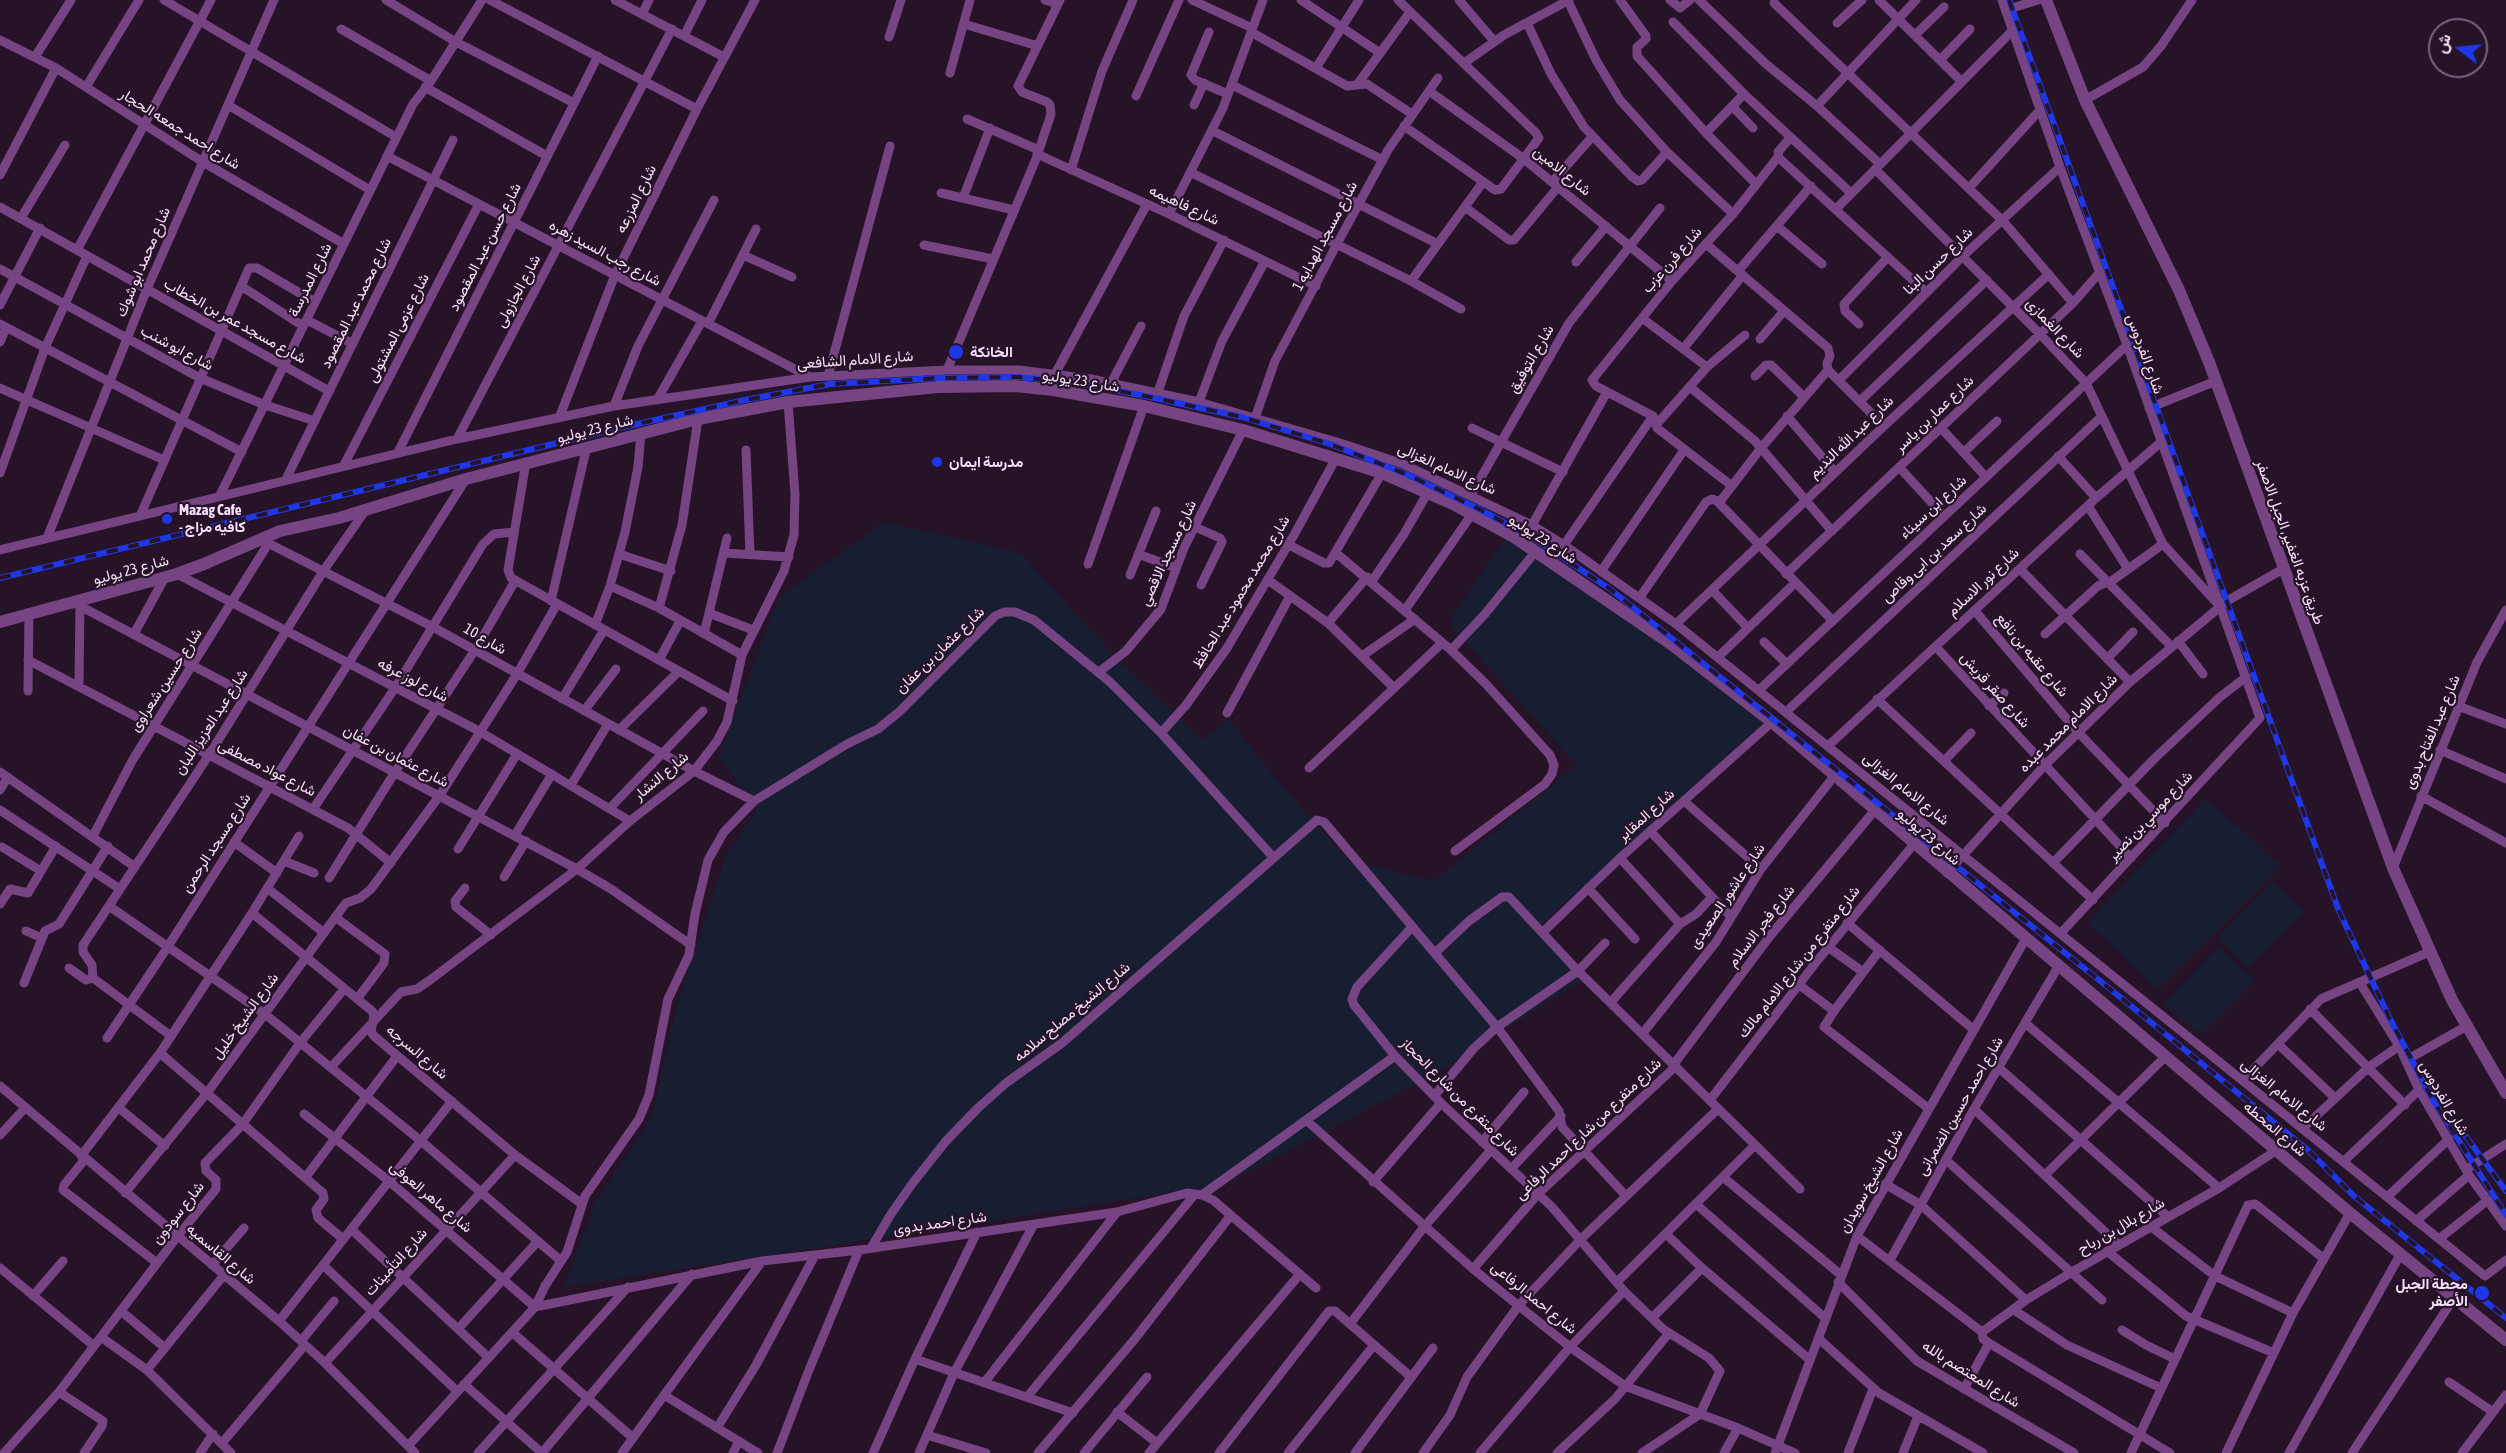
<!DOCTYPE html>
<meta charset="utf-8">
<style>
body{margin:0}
#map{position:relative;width:2506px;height:1453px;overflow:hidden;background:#271328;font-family:"Asap Condensed",Vazirmatn,sans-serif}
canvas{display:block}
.north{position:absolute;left:2428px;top:18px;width:60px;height:60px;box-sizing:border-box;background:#271328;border:2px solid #7b647c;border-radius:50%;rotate:286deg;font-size:16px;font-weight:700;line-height:24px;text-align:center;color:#f8defb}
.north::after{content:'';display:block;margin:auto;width:21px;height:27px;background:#1f38e7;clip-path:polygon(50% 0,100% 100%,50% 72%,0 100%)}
</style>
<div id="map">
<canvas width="2506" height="1453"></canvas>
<div class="north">ش</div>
</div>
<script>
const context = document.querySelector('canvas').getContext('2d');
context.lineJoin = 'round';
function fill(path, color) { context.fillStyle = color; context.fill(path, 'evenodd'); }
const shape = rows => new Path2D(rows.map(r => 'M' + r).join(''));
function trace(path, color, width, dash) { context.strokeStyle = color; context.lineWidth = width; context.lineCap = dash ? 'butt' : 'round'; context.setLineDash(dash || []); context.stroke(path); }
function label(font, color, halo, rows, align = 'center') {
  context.font = font + ' "Asap Condensed",Vazirmatn,sans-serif'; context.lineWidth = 4.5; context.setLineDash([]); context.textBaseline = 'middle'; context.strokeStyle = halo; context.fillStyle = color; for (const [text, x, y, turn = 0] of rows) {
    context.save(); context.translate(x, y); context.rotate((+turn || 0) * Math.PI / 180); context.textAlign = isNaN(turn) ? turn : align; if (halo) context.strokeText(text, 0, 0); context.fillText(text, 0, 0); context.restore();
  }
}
fill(shape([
 [884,522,1020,553,1119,661,1202,740,1229,719,1265,766,1349,861,1434,881,1577,765,1448,622,1508,535,1766,720,1536,929,1582,980,1438,1072,1225,1184,564,1287,595,1202,652,1117,676,1009,725,858,758,808,718,757,779,598],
 [2206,799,2281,866,2157,990,2088,922],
 [2272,881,2304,911,2247,968,2218,937],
 [2219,947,2255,981,2201,1034,2163,1004]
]), '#171e32');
trace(shape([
 [164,0,396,137],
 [386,0,456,42,574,103],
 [490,0,697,109],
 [615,0,724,57],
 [1045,0,1058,4],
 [1192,0,1252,28],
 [1301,0,1380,53],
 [1398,0,1536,133,1539,138,1501,189,1495,190,1404,126],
 [1459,0,1494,41],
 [1620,0,1646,36,1646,39,1637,47,1637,56,1706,133,1756,184],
 [1670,0,1680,8,1690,0],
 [1699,0,1766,64,1817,106,1880,164],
 [1879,0,1961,81],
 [2002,0,2060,167,2127,345,2260,718,2061,933],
 [1568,1,1596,60,1620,100,1667,152,1733,214],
 [1774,3,2003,221,2073,303],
 [2006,10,2038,0],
 [642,14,649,0],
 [1673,22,1744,94,1851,193],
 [1527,23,1551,74,1584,127,1631,176,1638,181,1642,180,1667,152],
 [1837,23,1862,0],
 [964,24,1038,46],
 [341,29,431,81],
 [1209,32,1191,75,1195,80,1228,94],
 [1251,32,1347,86,1367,84,1412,114],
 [1915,35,1944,7],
 [684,36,702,0],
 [889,37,901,0],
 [0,40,56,68,203,162,344,244],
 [35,57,71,0],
 [1940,60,1970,29],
 [1464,63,1504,35,1569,0],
 [1316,68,1359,0],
 [950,73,970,0],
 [1232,85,1383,160],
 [1357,85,1410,12],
 [86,87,139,0],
 [425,87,547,156],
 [1429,91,1524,159,1672,281],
 [1136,96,1179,0],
 [2085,100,2143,67,2161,46,2192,0],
 [228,105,370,190],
 [1194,105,1204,83],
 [1732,106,1753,128],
 [1817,106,1916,0],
 [967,119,1039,150],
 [1213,131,1438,244],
 [1706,133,1744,94],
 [1790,138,1778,152,1779,158,1926,292],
 [1037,154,1169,214,1316,286],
 [387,156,810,377],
 [1875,169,2040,334,2086,383,2163,544],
 [1071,170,1102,71,1133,0],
 [1192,173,1411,281,1461,309],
 [0,175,56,68],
 [1552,182,1592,137],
 [1969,188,2040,110],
 [941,193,1014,210],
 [963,198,990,128],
 [0,207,329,391],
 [1465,207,1509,240,1514,240,1558,187],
 [1836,209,2013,30],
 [1169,214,1223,108,1263,0],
 [21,218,65,145],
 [1777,226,1822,264],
 [1706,244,1828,348,1830,356,1827,363,1828,370],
 [924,245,993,259],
 [77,250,211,0],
 [743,255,792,277],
 [1576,262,1606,226],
 [0,269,200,378,265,405,315,421],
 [1738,271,1811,186],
 [1411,281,1483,182],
 [241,286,303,326],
 [0,305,40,228],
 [1642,318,1707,367],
 [307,320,353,344],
 [0,324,242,452],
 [708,324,756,229],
 [1859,324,1845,311,1844,304,1888,257],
 [1760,339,1784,311],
 [0,342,6,328],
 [1683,349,1743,275],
 [947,370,1036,159,1051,114,1050,105,1047,102,1022,92,1018,86,1060,0],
 [1828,370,1884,426],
 [1055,374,1147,204],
 [828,376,890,146],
 [1755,376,1766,365,1771,365,1804,397],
 [1839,380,1963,256,2060,167],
 [1111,383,1141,326],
 [1690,387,1755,441,1832,531],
 [0,388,164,460],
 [1158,392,1184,316,1224,240],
 [657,400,702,321],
 [1860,401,1987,280],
 [1199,402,1222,341,1265,261],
 [614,406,638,346,714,200],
 [2149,408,2216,381],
 [1787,416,1835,472],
 [559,418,615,275,697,109,755,0],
 [1255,418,1275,361,1337,244,1388,150,1438,78],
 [1656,425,1707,367,1745,335],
 [1472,428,1563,472],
 [1941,428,1986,477],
 [457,439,672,29],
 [746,450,750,554],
 [398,452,598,56],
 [1964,452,1997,421],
 [2058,456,2096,498],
 [526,462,508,570,511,578,733,701],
 [344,465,479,204],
 [1899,467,1944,516],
 [0,473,45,348,87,256],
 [286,479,453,140],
 [1732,486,1657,428,1653,416,1596,386,1592,380,1672,281,1733,214,1778,157],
 [220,495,413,104,431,81,482,0],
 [1471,495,1569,323,1660,208],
 [1719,503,1761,448,1828,370],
 [2088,506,2128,569],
 [140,516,249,268,257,268,315,302],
 [1532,525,1607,392],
 [1195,527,1220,538,1222,542,1201,585],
 [47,538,147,289,274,0],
 [260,539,433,627,694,771,754,801],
 [1289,545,1324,563,1329,563,1382,473],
 [1564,545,1653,416],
 [0,550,457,439,614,406,810,377,947,370,1019,370,1091,379,1199,402,1340,443,1403,464,1532,525,1564,545,1676,624,2485,1276,2506,1260],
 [724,553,789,557],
 [1336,553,1451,650,1486,684,1550,755,1554,765,1552,774,1545,784,1455,851],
 [619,554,671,571],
 [1138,554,1176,568],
 [2080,554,2171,646],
 [1088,564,1144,406],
 [2020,569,2130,682],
 [1602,570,1684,450],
 [177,574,479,731,630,821],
 [1786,574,2073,303,2100,272],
 [1130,575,1156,511],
 [1268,580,1328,623,1393,687],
 [1372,581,1404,534,1428,492],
 [610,586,659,608,742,655],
 [1712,590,1748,628],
 [1640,597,1706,502,1712,499,1717,501,1833,621],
 [551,601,587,446],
 [80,606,577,869,611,889,691,945],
 [659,608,682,525,698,419],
 [1405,610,1472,514],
 [1975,611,2077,731,2165,823],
 [709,613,753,630],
 [1328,623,1367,577],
 [1676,624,1884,426,2049,274],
 [595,625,610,586,625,532,638,467,641,433],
 [134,634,165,577],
 [704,634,727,538],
 [2045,634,2098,586,2113,580,2163,544,2216,602],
 [2178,641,2203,674],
 [1764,642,1787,664],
 [1936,647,2131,858],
 [1451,650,1485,614,1536,551],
 [1362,656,1415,619],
 [1718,657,1795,583],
 [2107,659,2133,632],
 [28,660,348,828,391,863],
 [659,660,680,621],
 [1099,672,1126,651,1161,609,1184,548,1243,430],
 [79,685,80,601],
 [1759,690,2127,345],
 [28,691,29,613],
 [562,699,604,630],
 [1877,699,2093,900],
 [1989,706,2004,693],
 [2458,706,2506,724],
 [584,711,616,669],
 [1786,712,2102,416],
 [1227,713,1290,596],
 [619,730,679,671],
 [1161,733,1186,705,1227,648,1294,535,1336,458],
 [1828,746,2096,498,2160,443],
 [2440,750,2506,779],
 [1944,761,1971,733],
 [1309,768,1442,643],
 [0,772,135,867],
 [571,785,608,724],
 [0,790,8,777],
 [2421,796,2506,843],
 [1684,801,1761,869],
 [610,808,703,711],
 [313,809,395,688,483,544,494,534,514,532],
 [0,810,120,889],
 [1651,832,1731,917],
 [515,835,552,774],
 [93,836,132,761,268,544],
 [234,842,277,873],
 [2,847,41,871],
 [458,849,517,754],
 [1620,858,1680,924],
 [284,861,314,873],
 [2053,863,2154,759,2220,697,2246,677],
 [2393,868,2477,662,2506,610],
 [1947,873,2044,766,2130,682,2227,601,2283,569],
 [504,877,526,841],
 [329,878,395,772,475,650,515,581],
 [267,888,324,933],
 [465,888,455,901,456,907,491,935],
 [1588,888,1635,939],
 [0,904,10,889,28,893,56,846],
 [109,906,265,1014,421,1141,561,1261],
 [252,913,372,1011,374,1015,371,1032,374,1036,515,1155,582,1204],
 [335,917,385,954,384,963,357,999],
 [1847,923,1973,1029],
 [1412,927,1357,987,1352,999,1354,1005,1395,1056,1441,1103,1552,1207,1624,1291,1663,1329,1709,1358,1720,1371,1700,1414,1642,1453],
 [26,931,42,938],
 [1543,932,1620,858,1772,722],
 [1828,947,1863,972],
 [1880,950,1834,1011,1824,1027,1928,1108],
 [1435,953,1469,921,1502,897,1509,897,1578,971,1800,1189],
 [69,968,86,980,93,978],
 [24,983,45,931,59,924,108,846],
 [2360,983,2399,1046,2419,1090,2469,1175,2506,1226],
 [1798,984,1834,1011],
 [1611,1002,1680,924,1696,914,1712,897],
 [2310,1009,2405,1105],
 [2025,1023,2219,1188],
 [1643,1033,1716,942,1761,869,1835,775],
 [171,1036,93,978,92,965,83,952,83,945,209,755,324,570,365,511],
 [107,1038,167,948,466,479],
 [2278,1044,2335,1098],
 [160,1053,323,1193,324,1199,316,1210,318,1218,343,1239],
 [2403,1055,2410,1058,2465,1027],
 [1674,1064,1770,936,1875,810],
 [331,1067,401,992,417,989,430,980,577,869,630,821,694,771,717,741,727,722,742,655,784,571,794,535,795,494,788,402],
 [1999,1068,2167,1216],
 [2243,1080,2321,999,2429,952],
 [0,1086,279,1321,325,1363,415,1453],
 [1434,1096,1474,1048,1497,1027,1578,971,1605,943],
 [1710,1100,1817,961,1914,844],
 [119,1108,165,1146],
 [1974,1109,2118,1244],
 [304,1114,389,1181,535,1307],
 [1306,1120,1473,1269,1570,1347,1625,1386,1738,1428,1795,1453],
 [2302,1129,2369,1067,2399,1046],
 [0,1135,25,1108],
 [1482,1142,1524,1092],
 [81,1156,160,1053,252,913,299,836],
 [85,1159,64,1185,63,1190,157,1263],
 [1946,1160,2102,1300],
 [2343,1162,2419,1090],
 [1511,1169,1561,1116],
 [2467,1169,2506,1144],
 [2045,1175,2166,1056],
 [1723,1177,1841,1275],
 [305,1178,397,1056],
 [1373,1182,1441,1103],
 [1885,1184,1921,1205,2026,1300],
 [125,1193,207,1093,342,908,346,903,360,898,371,889,440,795,517,674,557,604],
 [1202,1195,1395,1056],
 [2387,1197,2449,1139],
 [1696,1204,1825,1318],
 [2416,1221,2469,1175],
 [2150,1226,2215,1276,2293,1313],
 [351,1229,489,1358],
 [1666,1234,1702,1268,1810,1360],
 [1857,1236,1982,1332],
 [2439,1239,2488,1200],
 [871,1248,891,1214,912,1184,946,1141,978,1108,1006,1083,1062,1043,1317,820,1324,822,1497,1027,1559,1111,1562,1127,1626,1196],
 [2107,1251,2186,1316,2274,1353],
 [1890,1260,1974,1109,2058,967],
 [212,1265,244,1228],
 [323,1265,457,1391],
 [0,1268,94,1346],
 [1473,1269,1538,1194,1676,1066],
 [1617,1282,1754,1146],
 [1838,1282,1917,1361,2074,1453],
 [33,1296,63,1261],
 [535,1307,762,1261,859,1250,1117,1212,1187,1193,1202,1195,1213,1200,1316,1288],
 [2014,1310,2067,1345,2161,1388],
 [121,1311,165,1348],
 [1652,1318,1702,1268],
 [279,1321,452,1101],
 [1350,1324,1424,1227,1491,1150],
 [458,1329,538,1241],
 [2122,1330,2146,1345,2175,1359],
 [1982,1332,2026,1300,2072,1272,2219,1188,2277,1150],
 [1982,1332,1983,1339,1989,1343,2170,1453],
 [513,1333,633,1438],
 [101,1337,147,1370,231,1453],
 [1818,1338,1879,1393,1983,1453],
 [301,1341,334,1301],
 [915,1359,1073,1413],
 [325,1363,515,1155],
 [147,1370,224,1275],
 [2449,1382,2493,1412],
 [984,1383,1117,1212],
 [464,1384,542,1453,692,1274],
 [1964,1389,1989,1343],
 [59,1392,103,1421,102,1426,84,1453],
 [664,1395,758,1453],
 [1027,1397,1195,1194],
 [1117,1412,1157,1443],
 [717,1428,756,1365,815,1255],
 [927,1435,986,1453],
 [222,1443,305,1345],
 [408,1446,535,1307,545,1286,567,1252,585,1196,639,1119,649,1095,668,999,689,955,695,914,708,860,724,832,754,801,847,744,878,729,899,712,995,616,1004,612,1015,612,1034,620,1110,682,1161,733,1273,857],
 [4,1453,59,1392,177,1237,216,1189,216,1180,206,1171,205,1163,242,1125,300,1043,344,989],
 [200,1453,213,1434],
 [478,1453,628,1287],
 [622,1453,762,1261],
 [733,1453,739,1441],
 [777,1453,809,1370,859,1250],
 [873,1453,915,1359,977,1232],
 [919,1453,954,1373,1034,1224],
 [1038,1453,1134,1340,1231,1215],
 [1084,1453,1147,1377],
 [1149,1453,1300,1274],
 [1219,1453,1329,1311,1335,1311,1411,1377],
 [1288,1453,1374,1345],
 [1355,1453,1433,1348],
 [1423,1453,1450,1415,1467,1377,1519,1305,1581,1239,1718,1109],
 [1480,1453,1570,1347,1624,1291],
 [1557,1453,1615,1399,1669,1333],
 [1724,1453,1738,1428],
 [1775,1453,1857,1236,2025,940],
 [1848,1453,1873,1389],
 [1903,1453,1918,1416],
 [2131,1453,2248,1205,2255,1204,2258,1206,2323,1258],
 [2226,1453,2293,1313,2350,1213],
 [2289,1453,2400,1255],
 [2352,1453,2454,1298],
 [2462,1453,2506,1395]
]), '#764482', 9);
trace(shape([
 [2046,0,2085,100,2179,290,2209,362,2393,868,2452,1000,2506,1093],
 [0,622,177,574,204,564,280,531,339,518,466,479,698,419,788,402,938,387,1015,386,1053,390,1144,406,1243,430,1382,473,1453,504,1514,537,1671,644,1772,722,2350,1213,2506,1340]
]), '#764482', 12);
const rail = shape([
 [2009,0,2339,911,2390,1019,2433,1100,2506,1215],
 [0,578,615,429,745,400,830,384,940,378,1019,377,1082,384,1145,396,1242,417,1330,444,1406,474,1477,508,1533,538,1610,589,2099,980,2308,1150,2354,1196,2506,1318],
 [2453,1119,2506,1191]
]);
trace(rail, '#1f38e7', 6);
trace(rail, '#271328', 4, [11]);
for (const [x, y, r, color] of [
 [956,352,8,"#1f38e7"],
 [937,462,6,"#1f38e7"],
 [167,519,6,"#1f38e7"],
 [2482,1293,8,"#1f38e7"]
]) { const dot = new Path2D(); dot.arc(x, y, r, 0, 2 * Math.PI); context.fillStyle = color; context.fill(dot); trace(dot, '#271328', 2); }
label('15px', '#f8defb', '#271328', [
 ["شارع احمد جمعه الحجار",180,129,32],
 ["شارع الامين",1562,171,39],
 ["شارع المزرعه",636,199,-64],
 ["شارع فاهيمه",1184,205,25],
 ["شارع مسجد الهدايه 1",1325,236,-62],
 ["شارع حسن عبد المقصود",485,247,-63],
 ["شارع رجب السيد زهره",605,253,28],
 ["شارع فرن عزب",1672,260,-49],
 ["شارع حسن البنا",1938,261,-44],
 ["شارع محمد ابو شوك",143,262,-67],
 ["شارع المدرسة",310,280,-64],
 ["شارع الجازولى",518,291,-62],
 ["شارع محمد عبد المقصود",356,303,-64],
 ["شارع مسجد عمر بن الخطاب",235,321,29],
 ["شارع عزمى المشتولى",398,328,-63],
 ["شارع الغمازى",2055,328,46],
 ["شارع ابو شنب",177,348,28],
 ["شارع الفردوس",2145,354,70],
 ["شارع التوفيق",1531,359,-60],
 ["شارع الامام الشافعى",855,360,-4],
 ["شارع 23 يوليو",1081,381,9],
 ["شارع عمار بن ياسر",1934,414,-44],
 ["شارع 23 يوليو",595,429,-14],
 ["شارع عبد الله النديم",1851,437,-44],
 ["شارع الامام الغزالى",1447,469,24],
 ["شارع ابن سيناء",1933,507,-43],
 ["شارع 23 يوليو",1543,539,33],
 ["طريق عزبه الغفير, الجبل الاصفر",2290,542,70],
 ["شارع مسجد الاقصي",1168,553,-65],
 ["شارع سعد بن ابى وقاص",1934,553,-43],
 ["شارع 23 يوليو",131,570,-15],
 ["شارع نور الاسلام",1983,582,-43],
 ["شارع محمد محمود عبد الحافظ",1241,592,-59],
 ["شارع 10",485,639,30],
 ["شارع عثمان بن عفان",940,650,-44],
 ["شارع عقبه بن نافع",2032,655,50],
 ["شارع حسين شعراوى",166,680,-57],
 ["شارع لوز عرفه",413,680,28],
 ["شارع صقر قريش",1995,690,48],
 ["شارع عبد العزيز اللبان",211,722,-57],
 ["شارع الامام محمد عبده",2068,723,-45],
 ["شارع عبد الفتاح بدوى",2432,732,-67],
 ["شارع عثمان بن عفان",396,756,28],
 ["شارع عواد مصطفى",267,768,27],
 ["شارع النشار",661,776,-40],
 ["شارع الامام الغزالى",1906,789,39],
 ["شارع المقابر",1646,815,-42],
 ["شارع موسي بن نصير",2150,816,-47],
 ["شارع 23 يوليو",1929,837,41],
 ["شارع مسجد الرحمن",216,843,-57],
 ["شارع عاشور الصعيدى",1727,896,-56],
 ["شارع فجر الاسلام",1761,926,-52],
 ["شارع متفرع من شارع الامام مالك",1799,962,-52],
 ["شارع الشيخ مصلح سلامه",1072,1012,-40],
 ["شارع الشيخ خليل",245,1016,-54],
 ["شارع السرجه",417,1052,40],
 ["شارع الامام الغزالى",2284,1095,39],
 ["شارع متفرع من شارع الحجاز",1460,1097,45],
 ["شارع الفردوس",2444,1098,60],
 ["شارع احمد حسين الضمرانى",1960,1106,-60],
 ["شارع متفرع من شارع احمد الرفاعى",1588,1129,-44],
 ["شارع المحطه",2275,1129,40],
 ["شارع الشيخ سويدان",1871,1181,-61],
 ["شارع ماهر العوفى",431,1197,40],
 ["شارع سودون",178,1213,-52],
 ["شارع احمد بدوى",940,1223,-8],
 ["شارع بلال بن رباح",2121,1226,-30],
 ["شارع القاسميه",221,1254,40],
 ["شارع التأمينات",396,1262,-48],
 ["شارع احمد الرفاعى",1534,1298,39],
 ["شارع المعتصم بالله",1971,1374,32]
]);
label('bold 15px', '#f8defb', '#271328', [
 ["الخانكة",970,352],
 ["مدرسة ايمان",949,462],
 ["Mazag Cafe",179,510],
 ["- كافيه مزاج",179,527],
 ["محطة الجبل",2468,1284,"right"],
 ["الأصفر",2468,1301,"right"]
], 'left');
</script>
